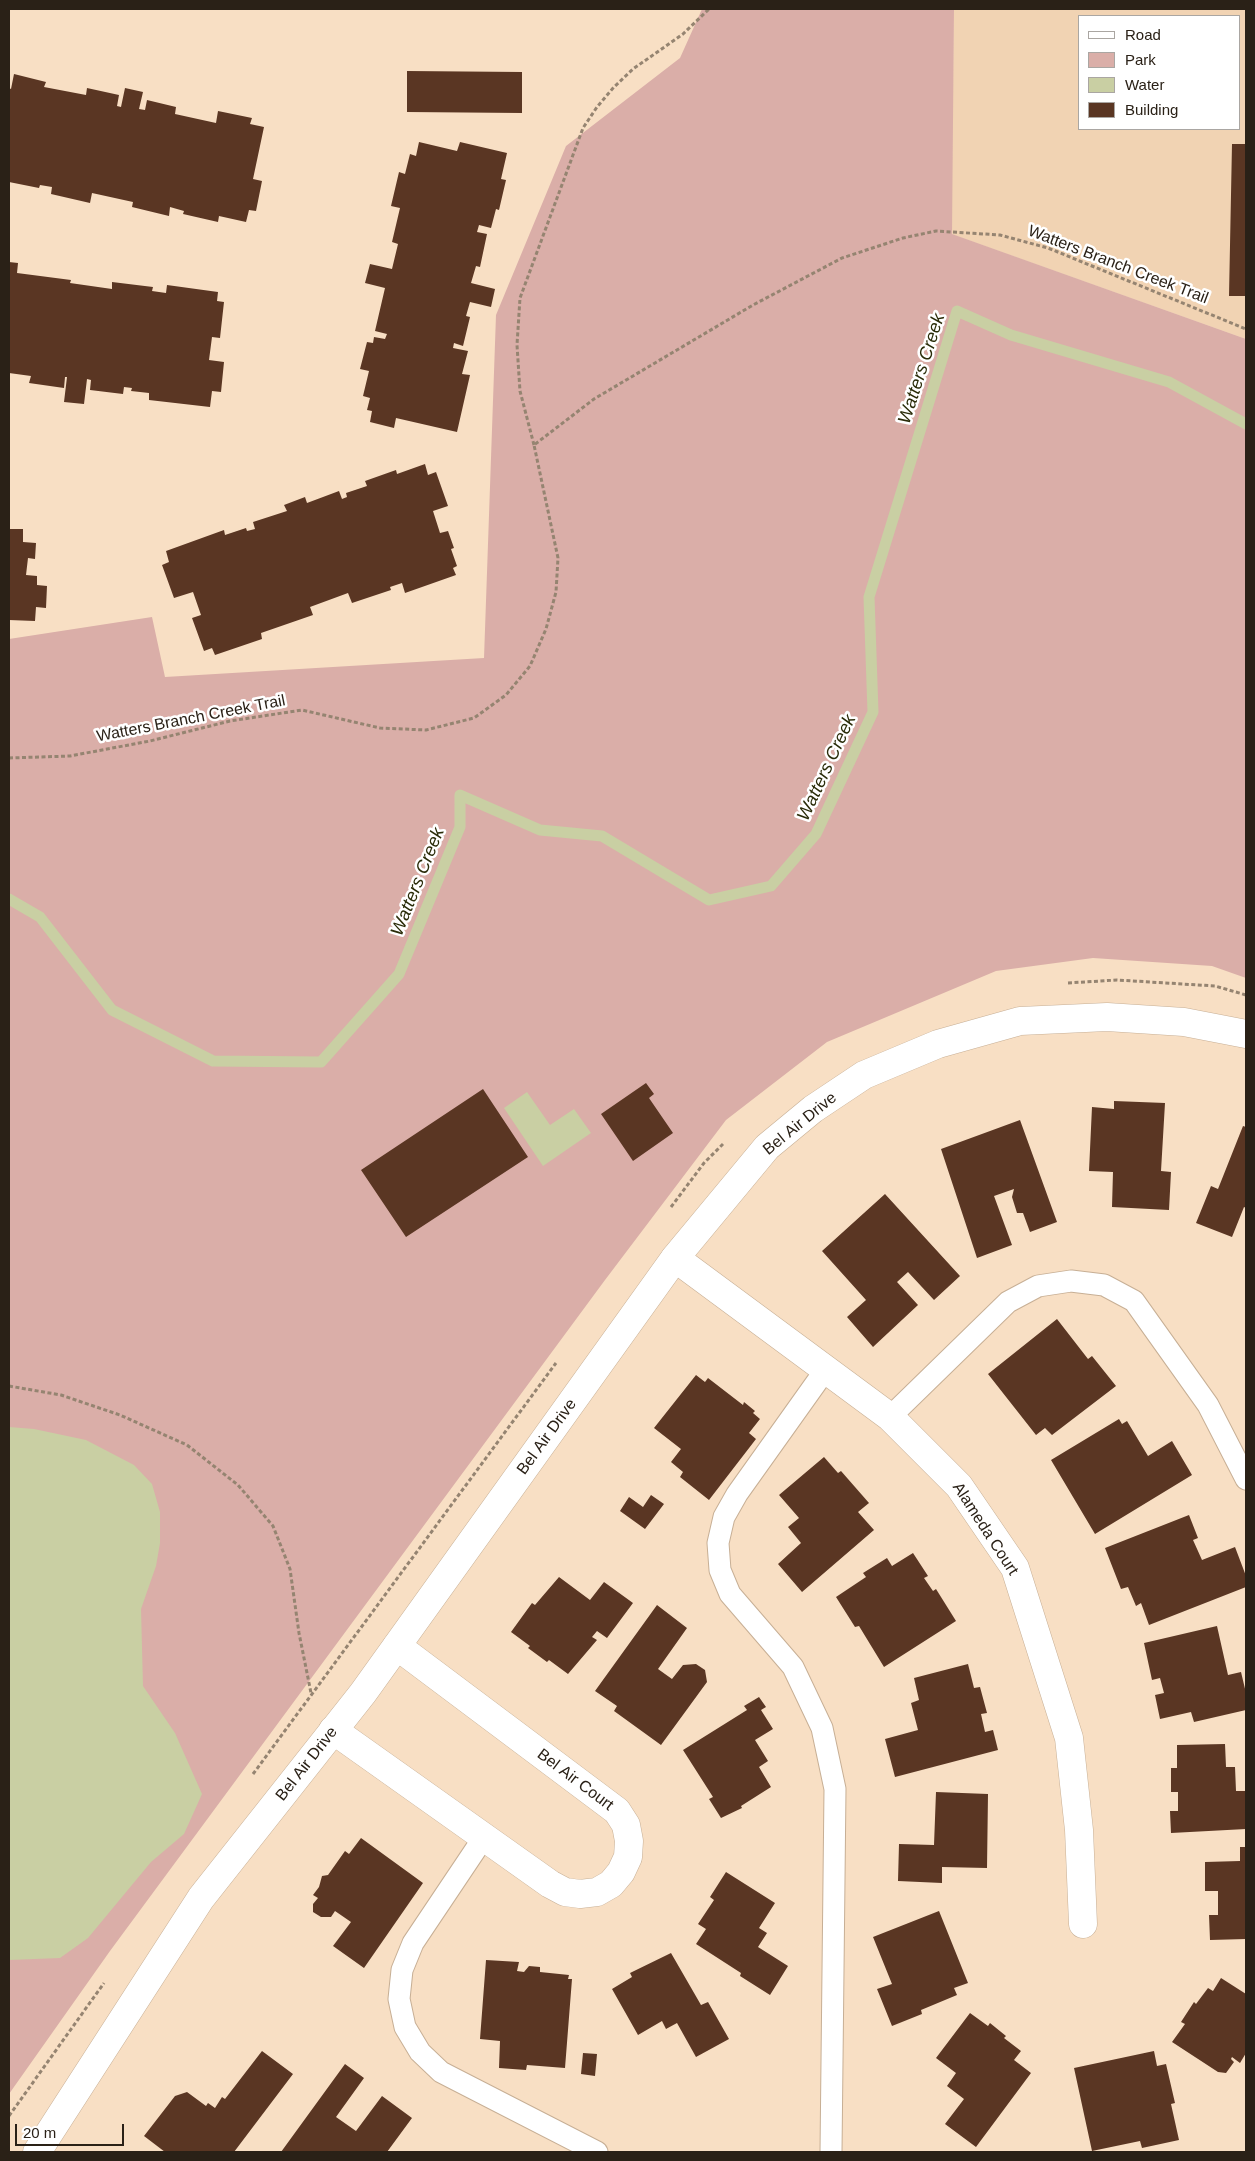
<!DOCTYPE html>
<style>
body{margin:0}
#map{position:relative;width:1255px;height:2161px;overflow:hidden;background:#f8dfc4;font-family:Helvetica,sans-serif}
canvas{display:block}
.frame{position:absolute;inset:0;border:10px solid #2a2117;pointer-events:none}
.legend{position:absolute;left:1078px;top:15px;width:162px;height:115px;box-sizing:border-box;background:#fff;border:1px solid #aaa6a2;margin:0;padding:6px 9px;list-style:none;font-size:15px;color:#2a2117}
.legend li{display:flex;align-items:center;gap:10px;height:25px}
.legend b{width:25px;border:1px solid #aaa6a2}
.scale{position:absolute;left:15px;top:2124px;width:109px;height:22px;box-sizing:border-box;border:2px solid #2a2117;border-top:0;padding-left:6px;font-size:15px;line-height:18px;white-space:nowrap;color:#2a2117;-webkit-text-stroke:4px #fff;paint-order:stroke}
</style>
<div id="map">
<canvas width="1255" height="2161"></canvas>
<div class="frame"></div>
<ul class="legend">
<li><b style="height:6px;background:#fff"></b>Road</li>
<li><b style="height:14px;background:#daaea8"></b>Park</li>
<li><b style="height:14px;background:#c9cfa3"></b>Water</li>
<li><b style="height:14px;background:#5a3623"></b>Building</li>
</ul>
<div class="scale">20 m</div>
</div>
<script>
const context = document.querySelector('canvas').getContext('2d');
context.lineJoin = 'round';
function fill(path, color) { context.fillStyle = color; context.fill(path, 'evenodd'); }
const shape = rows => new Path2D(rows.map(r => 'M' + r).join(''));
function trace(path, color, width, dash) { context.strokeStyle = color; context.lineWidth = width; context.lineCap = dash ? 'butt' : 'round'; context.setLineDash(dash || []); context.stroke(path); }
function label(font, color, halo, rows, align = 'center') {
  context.font = font + ' Helvetica,sans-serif'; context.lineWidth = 5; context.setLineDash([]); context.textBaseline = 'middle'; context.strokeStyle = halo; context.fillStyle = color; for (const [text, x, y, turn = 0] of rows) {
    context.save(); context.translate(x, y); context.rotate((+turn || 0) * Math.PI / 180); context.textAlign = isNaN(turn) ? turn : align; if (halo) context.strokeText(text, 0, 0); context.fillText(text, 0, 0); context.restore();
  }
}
fill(shape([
 [954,9,1246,9,1246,339,951,234],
 [1079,16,1239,16,1239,129,1079,129]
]), '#f1d3b3');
fill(shape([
 [702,9,954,9,952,234,1246,339,1246,978,1212,966,1093,958,996,971,827,1042,726,1120,605,1280,110,1951,9,2094,9,639,152,617,165,677,484,658,496,315,566,146,680,58]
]), '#daaea8');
fill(shape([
 [527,1092,550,1125,574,1109,591,1133,543,1166,504,1108],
 [9,1427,34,1429,86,1440,134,1465,152,1484,160,1512,160,1543,156,1566,141,1609,143,1686,175,1733,202,1794,184,1834,151,1862,88,1938,60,1958,9,1960]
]), '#c9cfa3');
trace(shape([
 [9,899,40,917,112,1010,213,1061,321,1062,399,974,460,827,460,795,540,830,602,836,709,900,771,886,816,834,873,712,869,597,957,311,1011,335,1169,382,1246,424]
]), '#c9cfa3', 11);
fill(shape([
 [407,71,522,72,522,113,407,112],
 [14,74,46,82,44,87,86,95,87,88,119,95,117,106,121,107,125,88,143,92,139,109,145,110,147,100,176,107,175,114,216,123,218,111,252,118,250,124,264,127,253,179,262,181,256,211,249,210,246,222,219,216,218,222,183,214,184,211,170,207,169,216,132,207,133,202,92,193,90,203,51,194,52,187,40,185,39,188,9,182,9,88,11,89],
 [419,142,457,151,460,142,507,153,501,179,506,180,499,210,496,209,491,228,479,225,477,232,487,234,480,267,476,266,471,283,495,289,491,307,470,302,466,316,470,317,463,346,454,343,453,348,468,351,462,374,470,375,457,432,396,418,394,428,370,422,372,411,367,410,370,398,363,396,369,371,360,369,367,342,373,343,374,337,385,339,387,334,375,331,385,288,365,283,370,264,392,269,398,244,392,242,400,208,391,206,399,172,405,174,410,154,416,156],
 [1232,144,1246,144,1246,296,1229,296],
 [9,262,18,263,17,273,71,280,70,283,112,289,112,282,153,287,152,291,166,293,167,285,218,292,217,301,224,302,220,338,212,337,209,360,224,362,221,392,212,391,210,407,149,400,149,393,131,391,132,388,124,387,123,394,90,390,91,380,87,379,84,404,64,402,67,377,65,377,64,388,29,383,31,376,9,373],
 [425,464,428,475,436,472,448,506,433,511,440,533,448,531,454,548,451,549,457,566,453,568,456,575,405,593,402,583,390,587,391,590,352,603,348,593,310,607,313,615,261,633,262,639,215,655,212,648,204,651,192,618,201,615,193,592,174,598,162,565,169,562,166,551,224,530,225,535,246,528,247,531,255,529,253,522,287,511,284,505,305,497,307,503,339,491,342,499,347,497,346,493,367,486,365,481,396,470,397,474],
 [9,529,23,529,23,542,36,543,35,559,28,558,26,575,37,576,37,585,47,586,46,608,36,607,35,621,9,620],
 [646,1083,654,1094,649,1098,673,1133,633,1161,601,1114],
 [483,1089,528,1157,406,1237,361,1170],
 [1114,1101,1165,1103,1161,1171,1171,1172,1169,1210,1112,1207,1113,1172,1089,1171,1092,1107,1114,1109],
 [1020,1120,1057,1222,1030,1232,1023,1213,1017,1213,1012,1197,1014,1189,994,1196,1012,1245,977,1258,941,1149],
 [1243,1126,1246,1127,1246,1208,1244,1207,1232,1237,1196,1223,1211,1186,1218,1189],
 [885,1194,960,1276,934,1300,908,1272,897,1282,918,1305,873,1347,847,1317,866,1300,822,1251],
 [1057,1319,1088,1359,1092,1356,1116,1386,1052,1435,1045,1428,1036,1435,988,1374],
 [696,1375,705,1382,708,1378,743,1405,744,1402,755,1411,753,1413,760,1419,749,1433,756,1439,709,1500,680,1477,683,1472,671,1462,681,1449,654,1428],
 [1119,1419,1122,1424,1127,1421,1148,1456,1172,1441,1192,1475,1095,1534,1051,1460],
 [824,1457,838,1473,841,1471,869,1503,858,1512,874,1530,802,1592,778,1564,801,1543,788,1527,799,1518,779,1495],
 [651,1495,664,1504,645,1529,620,1511,629,1497,643,1507],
 [1189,1515,1198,1538,1193,1540,1202,1560,1235,1547,1246,1576,1246,1587,1149,1625,1141,1603,1136,1606,1128,1587,1121,1589,1105,1548],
 [913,1553,928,1576,924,1578,933,1591,936,1589,956,1621,884,1667,859,1626,855,1627,836,1597,866,1577,863,1573,887,1558,892,1566],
 [559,1577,590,1600,604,1582,633,1603,607,1638,597,1631,592,1637,597,1640,568,1674,549,1660,547,1662,528,1648,530,1646,511,1632,532,1603,535,1605],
 [657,1605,687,1628,658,1669,672,1679,683,1665,696,1664,705,1670,707,1682,661,1745,614,1711,617,1706,595,1691],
 [1217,1626,1228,1675,1241,1672,1246,1693,1246,1710,1194,1722,1191,1712,1160,1719,1155,1695,1164,1693,1160,1678,1152,1680,1144,1643],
 [968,1664,974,1688,980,1687,987,1713,981,1714,985,1732,993,1730,998,1750,895,1777,885,1739,918,1730,911,1703,919,1700,914,1678],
 [759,1697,766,1707,761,1710,773,1729,755,1740,768,1761,759,1767,771,1787,741,1806,742,1808,721,1818,709,1799,713,1797,683,1750,747,1710,744,1706],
 [1225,1744,1226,1767,1235,1767,1236,1791,1246,1791,1246,1829,1171,1833,1170,1811,1178,1811,1178,1792,1171,1792,1171,1768,1177,1768,1177,1745],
 [936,1792,988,1794,987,1868,942,1867,942,1883,898,1881,899,1844,934,1845],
 [361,1838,423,1883,364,1968,333,1946,351,1922,335,1911,331,1917,321,1917,313,1912,313,1904,318,1898,313,1895,319,1887,322,1876,328,1875,345,1851,349,1854],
 [1240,1847,1246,1847,1246,1939,1210,1940,1209,1915,1218,1915,1218,1891,1205,1891,1205,1862,1240,1861],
 [726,1872,775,1903,759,1928,767,1933,758,1947,788,1966,770,1995,740,1976,741,1973,696,1944,706,1929,698,1924,714,1900,710,1897],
 [939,1911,968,1983,954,1988,957,1995,921,2010,922,2014,892,2026,877,1989,892,1984,873,1937],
 [671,1953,701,2005,708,2002,729,2039,696,2057,677,2023,666,2029,662,2021,638,2035,612,1989,632,1977,630,1973],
 [486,1960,519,1962,517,1971,524,1972,529,1966,540,1967,540,1972,569,1975,568,1979,572,1979,565,2068,527,2065,526,2070,499,2068,500,2041,480,2039],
 [1221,1978,1246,1994,1246,2053,1240,2063,1232,2057,1231,2059,1234,2062,1226,2073,1218,2072,1172,2042,1185,2024,1181,2022,1194,2002,1196,2004,1208,1988,1213,1991],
 [970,2013,988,2026,990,2023,1006,2036,1004,2038,1021,2051,1014,2060,1031,2073,976,2147,945,2124,964,2099,947,2086,956,2073,936,2058],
 [262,2051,293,2074,234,2152,165,2152,144,2136,175,2096,187,2092,206,2106,208,2103,215,2108,222,2097,225,2099],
 [1154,2051,1157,2066,1166,2064,1175,2103,1171,2104,1179,2140,1142,2148,1140,2141,1092,2151,1074,2068],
 [583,2053,597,2054,595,2076,581,2074],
 [345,2064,364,2078,336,2117,356,2131,382,2096,412,2118,387,2152,281,2152]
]), '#5a3623');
const service = shape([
 [826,1369,737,1494,724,1517,718,1543,720,1570,730,1594,793,1667,822,1728,835,1789,831,2152],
 [890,1417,1008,1302,1038,1286,1071,1281,1104,1285,1134,1301,1208,1405,1246,1479],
 [484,1837,413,1943,402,1970,399,1999,405,2027,420,2052,441,2072,597,2152]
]);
const minor = shape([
 [675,1258,890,1417,959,1486,1015,1568,1069,1738,1079,1830,1083,1924],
 [333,1730,550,1884,565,1892,580,1894,597,1892,611,1884,621,1872,628,1857,629,1841,626,1825,617,1811,397,1646]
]);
const tertiary = shape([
 [37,2152,201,1898,363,1693,675,1258,767,1147,813,1109,864,1075,938,1044,1020,1021,1107,1017,1184,1022,1246,1034]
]);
trace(service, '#c7af95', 23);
trace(minor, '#c7af95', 29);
trace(tertiary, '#c7af95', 29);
trace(shape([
 [534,445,520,391,517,345,520,298,583,128,597,107,614,87,633,69,683,34,709,9],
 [9,758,70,756,150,741,230,721,302,710,380,728,426,730,474,718,506,695,530,666,546,629,556,592,558,558,534,445,594,399,753,305,842,258,903,238,936,231,1000,235,1048,248,1246,329],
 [1068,983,1117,980,1215,986,1246,995],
 [671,1207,704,1163,723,1144],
 [9,1386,61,1395,120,1415,187,1445,238,1485,273,1526,290,1569,299,1633,311,1693],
 [253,1774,556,1363],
 [9,2116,104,1983]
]), '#958471', 3, [4, 2.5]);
trace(service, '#fff', 21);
trace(minor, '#fff', 28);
trace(tertiary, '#fff', 28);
label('16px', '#2a2117', '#fff', [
 ["Watters Branch Creek Trail",1118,265,21],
 ["Watters Branch Creek Trail",191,719,-11],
 ["Bel Air Drive",800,1124,-39],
 ["Bel Air Drive",547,1437,-54],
 ["Alameda Court",985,1529,57],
 ["Bel Air Drive",307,1764,-52],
 ["Bel Air Court",575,1780,37]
]);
label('italic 18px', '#2a2c09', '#fff', [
 ["Watters Creek",922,369,-72],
 ["Watters Creek",827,768,-65],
 ["Watters Creek",418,882,-68]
]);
</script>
